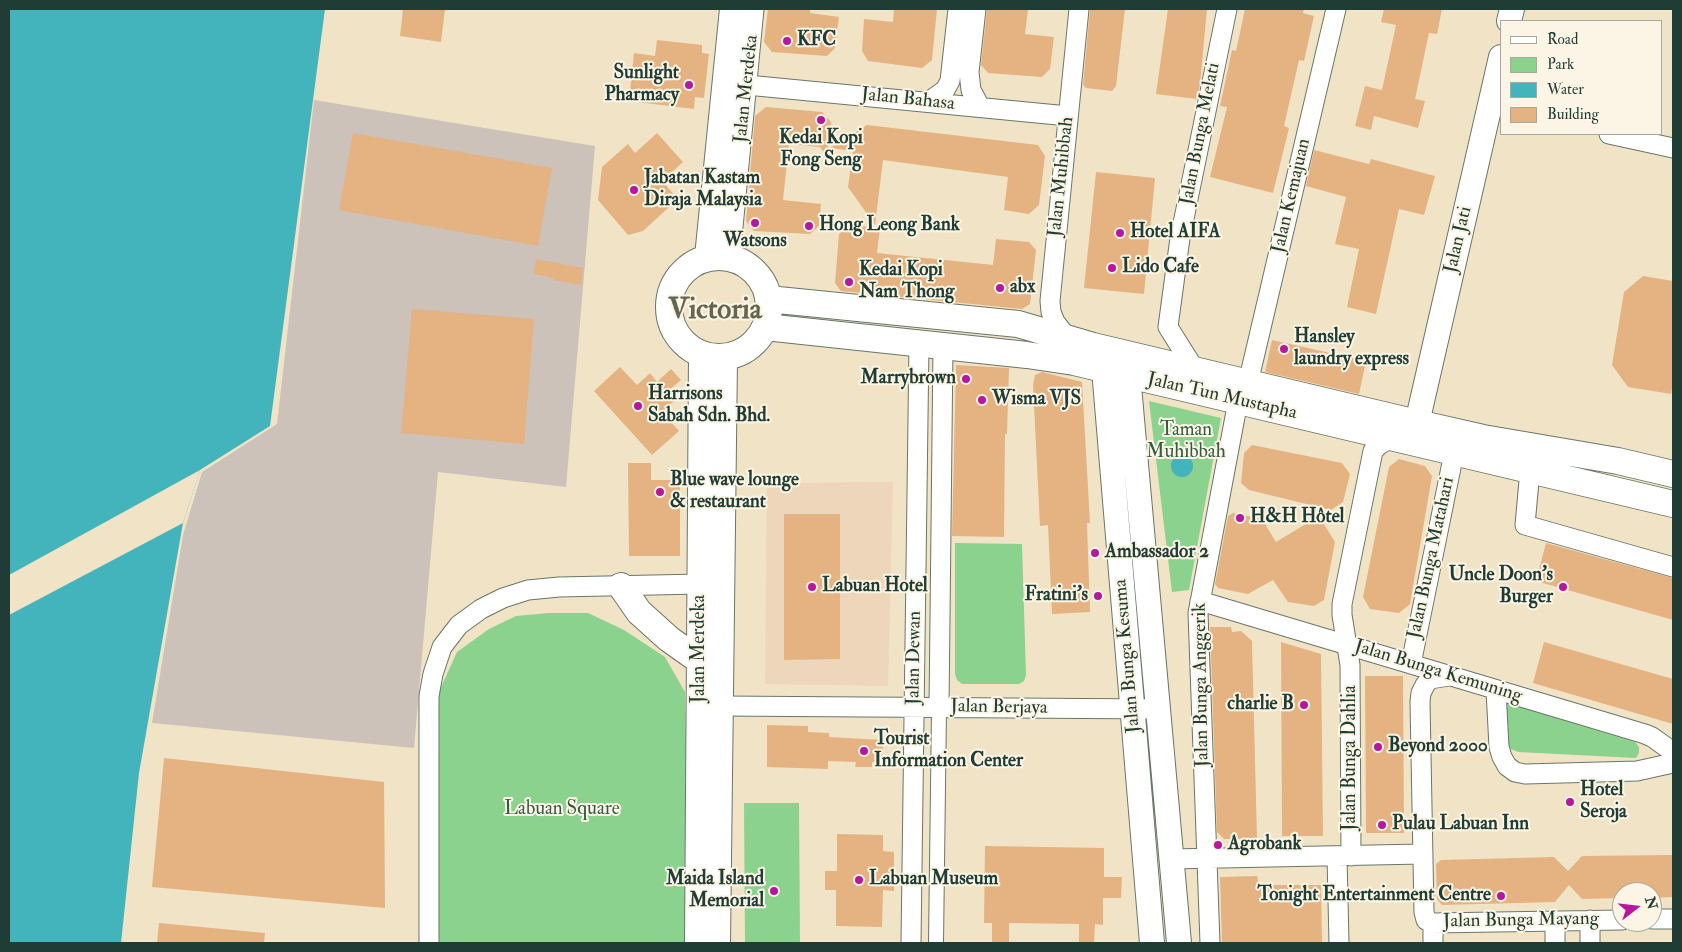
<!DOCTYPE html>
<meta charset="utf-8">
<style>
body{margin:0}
#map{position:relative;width:1682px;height:952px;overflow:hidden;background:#f1e4c6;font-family:"IM FELL Double Pica",serif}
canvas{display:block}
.frame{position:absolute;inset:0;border:10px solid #1f3d34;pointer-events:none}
.legend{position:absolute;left:1500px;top:20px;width:162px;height:115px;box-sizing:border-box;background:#fcf5e5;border:1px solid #a4ab9e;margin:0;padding:6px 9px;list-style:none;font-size:15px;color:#1f3d34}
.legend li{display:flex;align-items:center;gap:10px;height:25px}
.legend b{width:25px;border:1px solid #a4ab9e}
.north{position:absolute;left:1612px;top:882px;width:50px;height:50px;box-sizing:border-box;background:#fcf5e5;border:1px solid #a4ab9e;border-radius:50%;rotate:74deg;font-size:14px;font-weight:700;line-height:20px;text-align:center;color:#1f3d34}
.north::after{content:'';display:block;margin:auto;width:18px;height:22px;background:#b5179e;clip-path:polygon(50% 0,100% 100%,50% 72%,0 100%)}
</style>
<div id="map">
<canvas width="1682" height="952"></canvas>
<div class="frame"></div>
<ul class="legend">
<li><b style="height:6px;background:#fff"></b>Road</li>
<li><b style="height:14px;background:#8ad28e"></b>Park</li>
<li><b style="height:14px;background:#43b3bc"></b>Water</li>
<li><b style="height:14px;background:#e5b282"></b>Building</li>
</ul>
<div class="north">N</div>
</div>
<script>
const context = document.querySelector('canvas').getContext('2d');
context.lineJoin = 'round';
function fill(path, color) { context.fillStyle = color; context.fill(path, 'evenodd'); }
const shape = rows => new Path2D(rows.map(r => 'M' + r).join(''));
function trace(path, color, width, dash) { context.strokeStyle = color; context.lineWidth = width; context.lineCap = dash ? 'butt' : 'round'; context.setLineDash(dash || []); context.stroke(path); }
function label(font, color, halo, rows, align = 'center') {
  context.font = font + ' "IM FELL Double Pica",serif'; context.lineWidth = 4; context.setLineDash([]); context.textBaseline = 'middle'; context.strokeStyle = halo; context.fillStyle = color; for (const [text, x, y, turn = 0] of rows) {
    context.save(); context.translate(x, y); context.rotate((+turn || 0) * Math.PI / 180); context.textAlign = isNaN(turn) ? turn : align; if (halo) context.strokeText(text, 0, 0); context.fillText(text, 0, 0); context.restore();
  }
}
fill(shape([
 [893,482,888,686,765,684,767,483]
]), '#eed6bb');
fill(shape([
 [314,100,595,146,566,487,438,472,414,748,152,723,183,535,202,472,277,424]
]), '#ccc2b9');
fill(shape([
 [1149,401,1221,418,1189,590,1172,592],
 [955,543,1022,544,1026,675,1024,681,1019,684,962,684,957,680,955,674],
 [549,613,588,613,624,630,665,657,685,692,689,943,439,943,437,696,457,652,489,629,516,616],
 [1508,703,1635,742,1639,747,1639,753,1636,758,1518,752,1511,749,1506,743,1504,705],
 [744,803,799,803,800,943,745,943]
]), '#8ad28e');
fill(shape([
 [9,9,325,9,270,426,200,470,183,523,139,773,121,943,9,943],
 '1171 466a11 11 0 1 1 22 0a11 11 0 1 1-22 0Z'
]), '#43b3bc');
fill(shape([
 [200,470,183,523,9,615,9,575]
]), '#f1e4c6');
fill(shape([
 [403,9,445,9,441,42,400,36],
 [768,9,810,9,810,13,839,17,835,48,827,56,772,52,764,42],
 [894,9,937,9,932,60,922,68,868,61,862,51,864,19,893,22],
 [987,9,1028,9,1025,34,1054,37,1050,69,1042,77,988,73,981,65],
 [1090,9,1125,9,1116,86,1112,91,1086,88,1083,85],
 [1168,9,1207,9,1200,84,1197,99,1156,94],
 [1245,9,1304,9,1303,13,1314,16,1304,61,1299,60,1284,126,1289,128,1273,193,1210,177,1227,107,1220,106,1232,50,1236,51],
 [1384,9,1442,9,1437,34,1429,33,1415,99,1425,101,1418,128,1374,116,1371,130,1355,126,1365,86,1382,90,1396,25,1381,22],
 [657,40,702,45,702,53,709,54,704,98,695,97,694,109,629,101,634,53,655,56],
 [766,107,822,112,831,122,827,157,820,147,789,144,783,200,821,204,819,226,810,234,754,231,746,221,755,116],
 [867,125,1038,145,1045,156,1039,205,1029,214,1004,210,1008,177,883,160,875,225,848,187,853,151,830,148],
 [353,133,552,168,538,246,339,210],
 [657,133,683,162,662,181,678,199,643,231,628,235,598,200,602,167,628,144,635,153],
 [1314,150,1369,164,1371,159,1435,176,1424,215,1399,209,1376,314,1347,307,1359,249,1335,244,1346,197,1306,186],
 [1096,172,1155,178,1144,294,1084,288],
 [850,225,880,228,877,253,993,265,996,239,1029,242,1036,250,1030,304,1022,309,841,291,835,283,839,234],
 [536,259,583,268,581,285,553,280,554,278,534,274],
 [1643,276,1673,281,1673,382,1671,394,1628,387,1612,365,1624,292],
 [412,309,534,319,524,444,401,433],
 [1272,340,1366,361,1359,394,1265,372],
 [956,365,1009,368,1007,434,1005,434,1004,537,952,536],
 [620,367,637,385,650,373,657,382,671,369,681,380,667,392,674,401,662,412,679,431,652,455,594,391],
 [1042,372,1082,382,1090,523,1087,523,1090,612,1052,614,1048,525,1040,526,1033,385,1035,375],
 [1252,445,1342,463,1350,474,1343,502,1331,510,1249,490,1241,483,1244,453],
 [1399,459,1425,466,1432,476,1410,604,1399,613,1370,609,1363,597,1389,467],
 [628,463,651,463,651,480,680,480,680,556,629,556],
 [1233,513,1262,519,1276,542,1319,516,1335,542,1324,600,1314,606,1288,602,1273,580,1248,594,1218,588,1215,584,1228,516],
 [784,514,840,514,840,659,784,660],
 [1546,543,1673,578,1673,620,1536,581],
 [1210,627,1231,627,1232,632,1241,631,1252,641,1257,839,1224,839,1217,832],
 [1281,642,1321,654,1323,836,1282,836],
 [1544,642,1673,679,1673,724,1533,683],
 [1365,676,1403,676,1404,833,1366,833],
 [767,725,808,726,808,732,829,733,829,737,883,740,882,763,872,762,872,767,855,767,856,762,828,761,828,769,767,767],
 [164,758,384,782,385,908,152,887],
 [837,834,883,835,883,851,894,852,894,891,883,890,882,927,836,926,836,890,825,890,825,871,837,871],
 [985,846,1104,848,1104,877,1122,877,1121,898,1103,898,1103,925,1095,924,1094,943,1079,943,1079,924,1009,923,1009,943,992,943,992,923,984,923],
 [1673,855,1673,897,1652,898,1652,892,1622,892,1622,898,1582,899,1569,885,1555,902,1442,905,1437,899,1436,864,1441,860,1554,857,1568,871,1582,856],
 [1257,876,1259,885,1321,885,1322,943,1222,943,1220,877],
 [159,923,265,933,264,943,157,943]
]), '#e5b282');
const pedestrian = shape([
 [936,943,939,708]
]);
const minor = shape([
 [976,9,969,72,971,90,980,107],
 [747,85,1068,116],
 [928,102,945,90,950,81,958,9],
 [1609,134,1673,148],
 [730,258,754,9],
 [1071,339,1062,331,1055,322,1051,312,1050,301,1079,9],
 [1195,370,1168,327,1180,238,1227,9],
 [1248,383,1336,9],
 [1530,470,1525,525,1673,567],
 [1200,601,1645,734,1652,737,1673,752],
 [1411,664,1454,453],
 [1449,676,1430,679,1425,685,1421,693,1420,702,1424,912,1426,920,1433,923,1622,920],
 [1496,690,1499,747,1502,757,1507,766,1515,772,1525,774,1637,771,1673,763],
 [720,706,1158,709],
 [939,708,943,346],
 [1337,856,1339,943],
 [1351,856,1350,665,1342,615,1342,604,1373,451,1379,445,1386,441,1397,439],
 [1171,859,1423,854],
 [1652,919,1673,919],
 [1590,920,1590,943],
 [1555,921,1555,943],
 [1433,923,1433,943],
 [429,943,429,696,433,674,442,647,459,625,481,609,503,598,528,590,559,587,700,584],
 [911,943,919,343],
 [1210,943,1198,613,1238,401]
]);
const tertiary = shape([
 [1509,21,1512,9],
 [1104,369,1152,943],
 [1128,375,1179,943],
 [1417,423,1501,57]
]);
const secondary = shape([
 '669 307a50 50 0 1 1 100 0a50 50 0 1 1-100 0Z',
 [708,257,733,9],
 [768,299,1018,324,1093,346,1417,423,1483,438,1618,461,1673,474],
 [765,327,1027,355,1074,362,1673,504],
 [621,586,639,612,669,639,700,661],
 [698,943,702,355],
 [717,943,724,358]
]);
trace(pedestrian, '#687767', 16);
trace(minor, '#687767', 21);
trace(tertiary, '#687767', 26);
trace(secondary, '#687767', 28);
trace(pedestrian, '#fff', 14);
trace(minor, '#fff', 19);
trace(tertiary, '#fff', 24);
trace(secondary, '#fff', 26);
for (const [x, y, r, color] of [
 [787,41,5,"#b5179e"],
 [689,85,5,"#b5179e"],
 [821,120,5,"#b5179e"],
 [634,190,5,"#b5179e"],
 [755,223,5,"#b5179e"],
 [809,226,5,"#b5179e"],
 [1120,233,5,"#b5179e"],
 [1112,268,5,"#b5179e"],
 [849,282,5,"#b5179e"],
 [1000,288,5,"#b5179e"],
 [1284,349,5,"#b5179e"],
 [966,379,5,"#b5179e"],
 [982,400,5,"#b5179e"],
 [638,406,5,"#b5179e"],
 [660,492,5,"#b5179e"],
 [1240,518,5,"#b5179e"],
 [1095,553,5,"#b5179e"],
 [812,587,5,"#b5179e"],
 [1563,587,5,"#b5179e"],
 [1098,596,5,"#b5179e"],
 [1304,705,5,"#b5179e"],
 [1378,747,5,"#b5179e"],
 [864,751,5,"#b5179e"],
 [1570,802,5,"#b5179e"],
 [1382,825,5,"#b5179e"],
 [1218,845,5,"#b5179e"],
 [859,880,5,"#b5179e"],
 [774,891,5,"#b5179e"],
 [1501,896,5,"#b5179e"]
]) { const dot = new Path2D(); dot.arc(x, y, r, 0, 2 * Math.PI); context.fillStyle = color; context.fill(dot); trace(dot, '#fcf5e5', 2); }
label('bold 19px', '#1f3d34', '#fcf5e5', [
 ["KFC",797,41],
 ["Sunlight",679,74,"right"],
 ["Pharmacy",679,96,"right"],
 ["Kedai Kopi",821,139,"center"],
 ["Fong Seng",821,161,"center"],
 ["Jabatan Kastam",644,179],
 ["Diraja Malaysia",644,201],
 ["Hong Leong Bank",819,226],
 ["Hotel AIFA",1130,233],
 ["Watsons",755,242,"center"],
 ["Lido Cafe",1122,268],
 ["Kedai Kopi",859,271],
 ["Nam Thong",859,293],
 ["abx",1010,288],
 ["Hansley",1294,338],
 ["laundry express",1294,360],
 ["Marrybrown",956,379,"right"],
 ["Harrisons",648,395],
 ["Sabah Sdn. Bhd.",648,417],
 ["Wisma VJS",992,400],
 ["Blue wave lounge",670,481],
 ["& restaurant",670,503],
 ["H&H Hôtel",1250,518],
 ["Ambassador 2",1105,553],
 ["Uncle Doon's",1553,576,"right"],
 ["Burger",1553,598,"right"],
 ["Labuan Hotel",822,587],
 ["Fratini's",1088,596,"right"],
 ["charlie B",1294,705,"right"],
 ["Tourist",874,740],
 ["Information Center",874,762],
 ["Beyond 2000",1388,747],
 ["Hotel",1580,791],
 ["Seroja",1580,813],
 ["Pulau Labuan Inn",1392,825],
 ["Agrobank",1228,845],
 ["Maida Island",764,880,"right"],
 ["Memorial",764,902,"right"],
 ["Labuan Museum",869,880],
 ["Tonight Entertainment Centre",1491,896,"right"]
], 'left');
label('19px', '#1f3d34', '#fcf5e5', [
 ["Jalan Merdeka",747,89,-84],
 ["Jalan Bahasa",908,100,6],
 ["Jalan Bunga Melati",1201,134,-79],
 ["Jalan Muhibbah",1062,177,-84],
 ["Jalan Kemajuan",1292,196,-77],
 ["Jalan Jati",1459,240,-77],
 ["Jalan Tun Mustapha",1222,397,13],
 ["Jalan Bunga Matahari",1432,558,-78],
 ["Jalan Merdeka",700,649,-90],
 ["Jalan Bunga Kesuma",1128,656,-95],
 ["Jalan Dewan",915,658,-89],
 ["Jalan Bunga Kemuning",1438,672,17],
 ["Jalan Bunga Anggerik",1202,685,-91],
 ["Jalan Berjaya",999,708,1],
 ["Jalan Bunga Dahlia",1351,758,-90],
 ["Jalan Bunga Mayang",1521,921,-1]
]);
label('19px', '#345b46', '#fcf5e5', [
 ["Taman",1186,431],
 ["Muhibbah",1186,453],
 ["Labuan Square",562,810]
]);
label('bold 29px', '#64664f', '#fcf5e5', [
 ["Victoria",715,312]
]);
</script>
